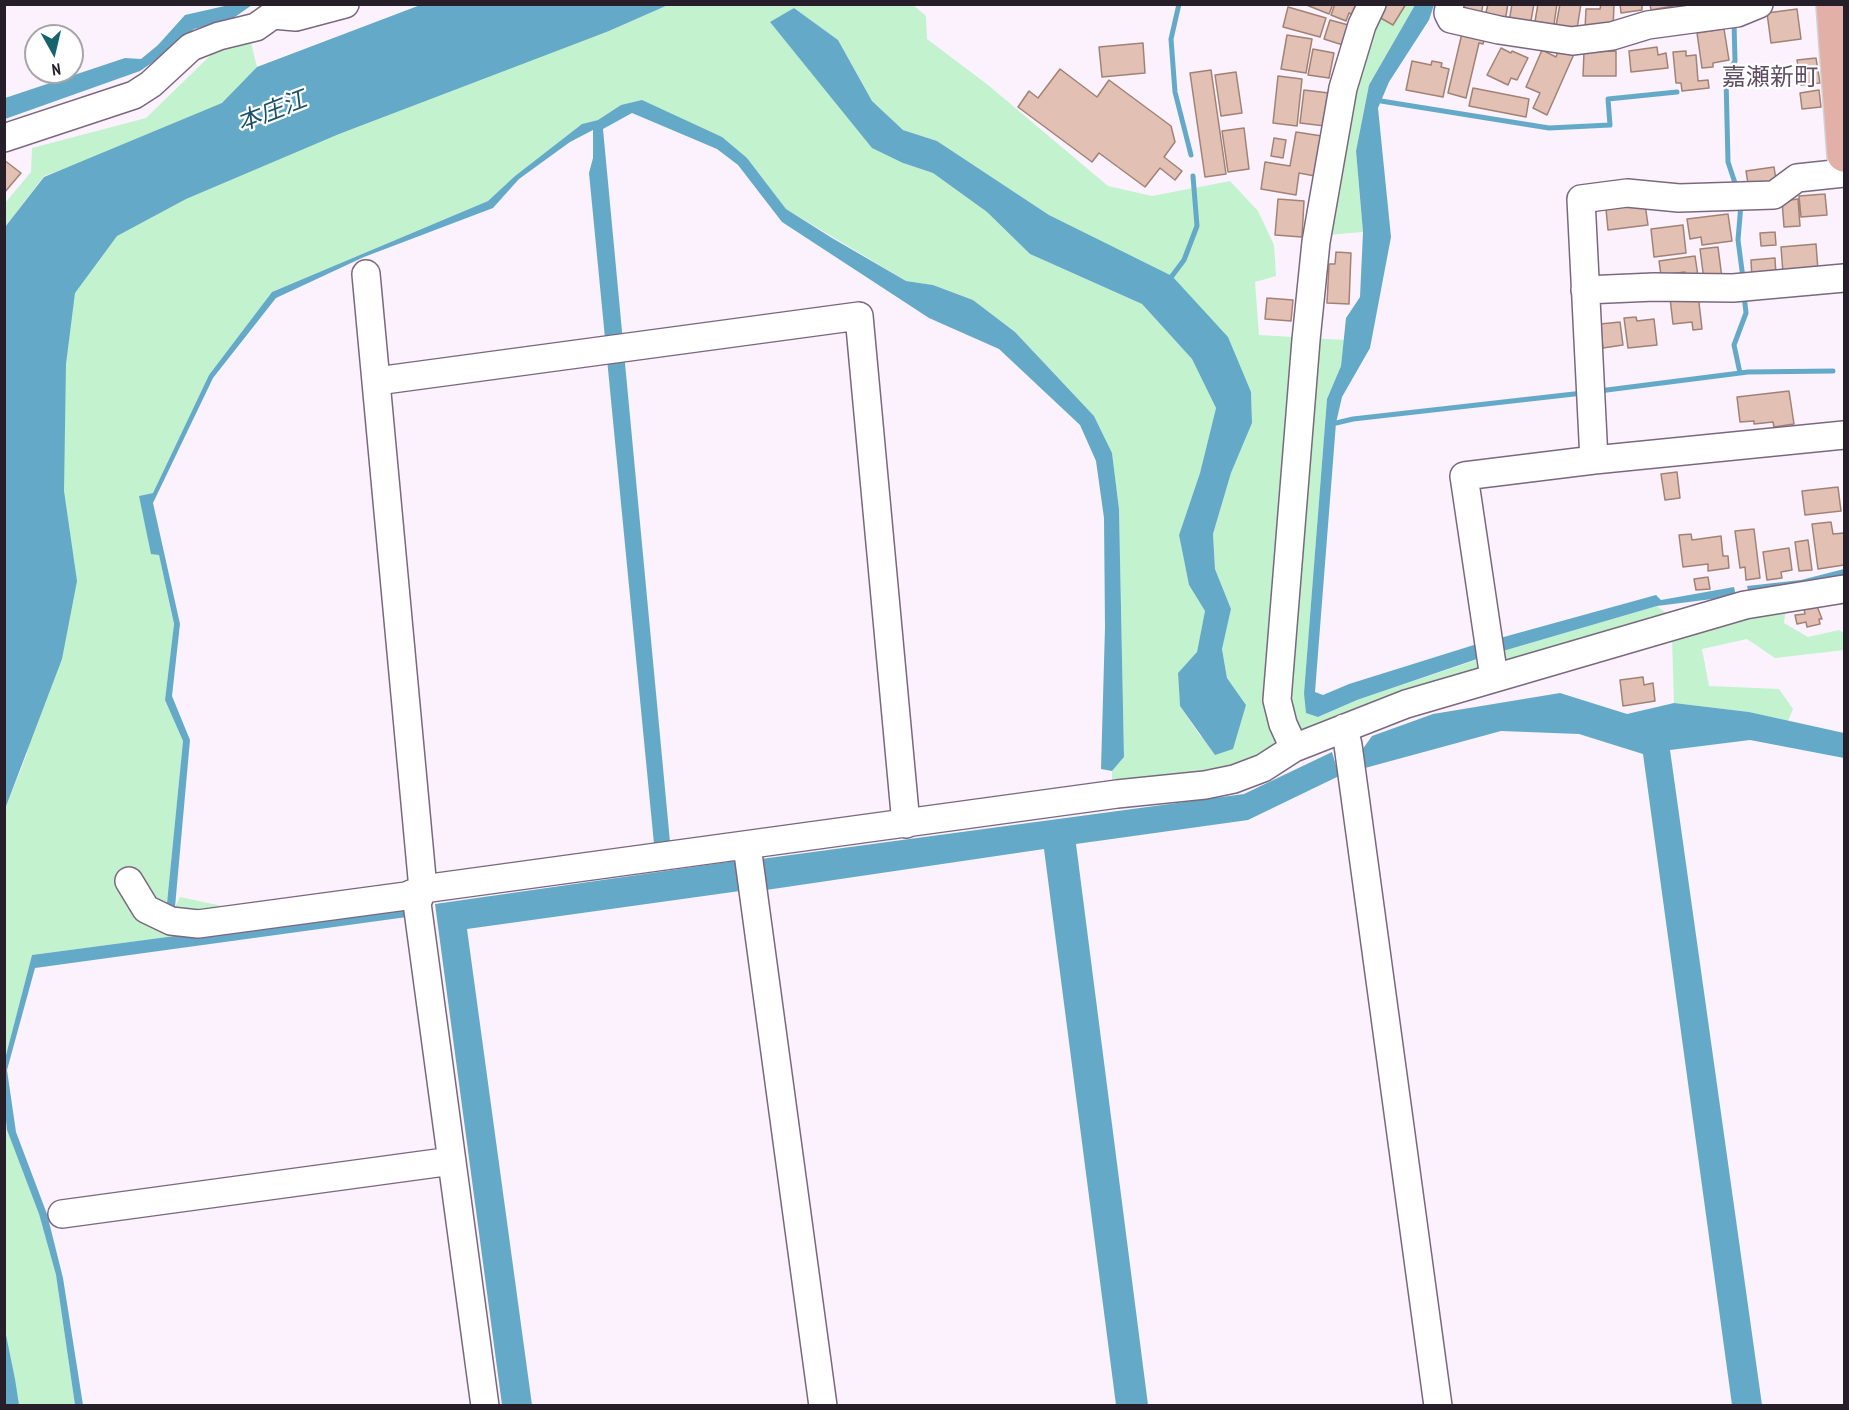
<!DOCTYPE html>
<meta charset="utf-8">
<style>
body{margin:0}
#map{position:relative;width:1849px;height:1410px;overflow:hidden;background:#fbf2fd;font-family:"PT Sans Narrow",sans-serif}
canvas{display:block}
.frame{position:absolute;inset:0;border:6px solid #261e28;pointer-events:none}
.north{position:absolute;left:24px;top:24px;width:60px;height:60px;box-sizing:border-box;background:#fff;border:2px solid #a8a5a9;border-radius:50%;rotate:172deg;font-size:16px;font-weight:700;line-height:24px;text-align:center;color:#261e28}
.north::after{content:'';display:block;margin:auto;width:21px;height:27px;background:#16636c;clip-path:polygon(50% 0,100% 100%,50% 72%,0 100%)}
</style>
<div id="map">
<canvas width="1849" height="1410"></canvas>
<div class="frame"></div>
<div class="north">N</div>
</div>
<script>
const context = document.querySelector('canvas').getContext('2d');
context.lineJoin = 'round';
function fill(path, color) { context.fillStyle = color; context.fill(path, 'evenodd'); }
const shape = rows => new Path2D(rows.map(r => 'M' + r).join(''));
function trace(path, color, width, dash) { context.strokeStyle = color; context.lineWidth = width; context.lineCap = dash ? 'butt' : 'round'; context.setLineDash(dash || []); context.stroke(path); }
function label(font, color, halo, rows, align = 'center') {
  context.font = font + ' "PT Sans Narrow","Noto Sans JP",sans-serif'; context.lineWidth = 4.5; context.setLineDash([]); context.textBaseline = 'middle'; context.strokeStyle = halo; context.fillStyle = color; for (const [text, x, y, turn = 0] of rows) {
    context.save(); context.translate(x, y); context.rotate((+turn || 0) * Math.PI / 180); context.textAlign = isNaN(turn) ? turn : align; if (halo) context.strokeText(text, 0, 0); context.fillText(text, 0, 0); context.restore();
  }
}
fill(shape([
 [423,5,516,5,44,176,5,227,5,203,31,172,32,148,146,118,218,48,251,43,257,67],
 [668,5,913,5,926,16,927,39,988,85,1108,186,1152,196,1230,181,1258,211,1274,245,1276,276,1255,282,1259,335,1344,340,1341,366,1327,399,1304,693,1319,717,1357,700,1503,651,1657,606,1666,613,1658,623,1229,772,1112,787,1112,771,1124,757,1119,509,1112,453,1094,416,1015,332,973,300,933,285,906,281,786,209,747,158,621,105,598,120,582,124,515,176,488,201,272,292,209,375,153,493,139,496,159,555,174,625,165,700,183,741,167,903,175,907,180,897,231,908,236,928,32,955,5,1059,5,809,27,754,34,354,132,195,609,31],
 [794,8,838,40,872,101,903,130,937,141,1049,215,1097,239,1251,392,1252,423,1231,473,1213,534,1215,569,1231,609,1222,648,1227,678,1246,705,1201,737,1180,706,1178,673,1197,653,1205,611,1189,585,1179,535,1200,473,1216,408,1192,359,1142,304,1030,254,987,212,933,173,903,163,830,95,771,23],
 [1382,5,1415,5,1369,85,1356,151,1363,232,1327,235,1349,92],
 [1786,606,1784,623,1808,637,1839,630,1844,633,1844,650,1775,658,1747,639,1702,649,1709,686,1779,689,1793,709,1788,721,1749,712,1674,703,1672,639],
 [4,1102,7,1130,39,1214,56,1275,75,1405,14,1405,15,1379,4,1330]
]), '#c2f2ce');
fill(shape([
 [423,4,668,5,609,31,339,134,186,199,117,236,75,293,66,364,64,491,77,581,62,659,5,809,5,227,44,177,222,103,257,67],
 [229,5,252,5,232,19,194,29,165,54,140,71,5,119,5,98,125,58,141,59,158,45,185,15],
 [1415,5,1434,5,1429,20,1389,82,1378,108,1391,237,1370,348,1342,397,1336,423,1315,692,1323,695,1349,684,1477,644,1480,658,1357,700,1318,717,1306,713,1304,693,1327,399,1341,366,1346,318,1360,297,1363,232,1356,151,1369,85],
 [794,8,838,40,872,101,903,130,937,141,1049,215,1172,276,1228,337,1251,392,1252,423,1231,473,1213,534,1215,569,1231,609,1222,649,1227,678,1246,705,1233,749,1215,755,1180,706,1178,673,1197,652,1205,611,1189,585,1179,535,1200,473,1216,408,1192,359,1142,304,1030,254,987,212,933,173,903,163,872,148,770,22],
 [642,100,722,137,747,158,786,209,832,238,906,281,933,285,973,300,1015,332,1094,416,1112,453,1119,509,1124,757,1112,771,1101,769,1105,627,1104,518,1096,461,1080,425,999,349,929,318,782,222,738,165,717,149,632,113,603,129,670,842,654,844,589,173,593,158,593,130,570,142,519,179,493,208,364,257,276,298,213,378,153,503,180,624,172,696,190,740,175,907,167,903,183,741,165,700,174,624,159,555,151,554,139,496,153,493,209,375,272,292,488,201,515,176,582,124,598,120,621,105],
 [1844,569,1844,579,1749,594,1747,586,1801,580],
 [1734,587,1736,596,1657,606,1503,651,1500,638,1656,595,1661,600],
 [1560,693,1627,714,1674,703,1749,712,1844,733,1844,758,1750,740,1670,750,1762,1405,1732,1405,1643,754,1579,734,1501,731,1365,768,1362,750,1372,736,1433,714],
 [1332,752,1339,776,1248,820,1076,844,1148,1405,1116,1405,1044,849,766,890,761,859,1244,794],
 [735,861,740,891,467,929,532,1405,502,1405,435,904],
 [408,905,407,917,35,968,7,1070,16,1132,47,1214,63,1278,83,1405,75,1405,56,1275,39,1214,7,1130,4,1102,5,1059,32,955],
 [5,1330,15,1379,19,1405,5,1405]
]), '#64aac8');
trace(shape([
 [1179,4,1171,39,1175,92,1191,155],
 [1734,22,1735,61,1726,78,1728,162,1736,186],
 [1381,101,1549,128,1610,125,1608,99,1677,92],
 [1741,204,1738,240,1743,278],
 [1172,276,1184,260,1197,226,1193,176],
 [1740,373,1734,345,1746,313,1744,295],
 [1599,391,1748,372,1833,371],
 [1336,423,1353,419,1583,393]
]), '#64aac8', 5);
const building = shape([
 [1304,4,1333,4,1329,14,1304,4],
 [1335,4,1362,4,1357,16,1349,13,1346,21,1331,15,1335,4],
 [1387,4,1406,4,1393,25,1379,17,1387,4],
 [1461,4,1483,4,1481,16,1460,12,1461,4],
 [1488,4,1508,4,1505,21,1485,17,1488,4],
 [1512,4,1534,4,1530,26,1509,22,1512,4],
 [1538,4,1557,4,1553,31,1534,27,1538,4],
 [1560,4,1581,4,1576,35,1555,31,1560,4],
 [1601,4,1614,4,1613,30,1585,29,1586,9,1600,9,1601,4],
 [1620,4,1642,4,1642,10,1621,13,1620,4],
 [1650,4,1679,4,1679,5,1651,10,1650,4],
 [1288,7,1326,18,1320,37,1283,27,1288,7],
 [1797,9,1801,39,1771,43,1767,13,1797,9],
 [1330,20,1352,26,1346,46,1324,39,1330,20],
 [1463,29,1486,35,1483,44,1479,43,1466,98,1448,93,1463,29],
 [1724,29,1729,60,1713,63,1713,67,1702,68,1697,33,1724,29],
 [1287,35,1312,39,1306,73,1281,69,1287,35],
 [1143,43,1145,73,1102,77,1099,47,1143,43],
 [1560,47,1574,54,1547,115,1533,108,1540,93,1526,87,1542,50,1556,57,1560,47],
 [1657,47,1658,55,1666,53,1668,68,1631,72,1629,51,1657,47],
 [1501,48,1511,53,1512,51,1528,58,1517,80,1511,78,1508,85,1487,75,1501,48],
 [1313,49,1334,53,1329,78,1308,75,1313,49],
 [1616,51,1616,76,1583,76,1584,52,1616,51],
 [1686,51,1686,56,1696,55,1698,81,1708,80,1709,88,1682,91,1681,83,1676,83,1673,52,1686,51],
 [1816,58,1820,83,1801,85,1797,60,1816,58],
 [1412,61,1431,65,1432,61,1442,63,1441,67,1449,69,1443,97,1406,90,1412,61],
 [1060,69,1097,97,1109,80,1171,126,1175,142,1164,157,1182,171,1175,180,1160,168,1145,187,1099,153,1092,162,1018,107,1029,91,1038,98,1060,69],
 [1211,70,1226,174,1205,177,1190,73,1211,70],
 [1236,72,1242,113,1221,116,1215,75,1236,72],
 [1278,76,1302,79,1297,126,1273,123,1278,76],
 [1473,88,1529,99,1526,117,1469,106,1473,88],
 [1304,90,1329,93,1325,126,1300,123,1304,90],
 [1819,90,1821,107,1802,109,1800,93,1819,90],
 [1244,128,1249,169,1228,172,1222,131,1244,128],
 [1296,132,1322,136,1315,176,1299,173,1296,195,1261,189,1265,162,1290,166,1296,132],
 [1274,138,1286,140,1283,158,1271,156,1274,138],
 [4,160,21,173,4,193,4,160],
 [1774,167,1777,186,1749,190,1746,171,1774,167],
 [1825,194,1827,215,1801,217,1799,196,1825,194],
 [1278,199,1304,201,1302,237,1275,235,1278,199],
 [1798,199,1800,226,1784,227,1782,201,1798,199],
 [1645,204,1648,225,1608,230,1606,209,1645,204],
 [1728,214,1732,241,1702,245,1701,237,1690,239,1687,219,1728,214],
 [1683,225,1686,253,1654,257,1651,229,1683,225],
 [1775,232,1776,245,1761,246,1760,233,1775,232],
 [1816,244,1818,270,1783,273,1781,247,1816,244],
 [1718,247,1722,278,1704,280,1700,249,1718,247],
 [1336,252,1351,253,1349,304,1327,303,1329,264,1335,264,1336,252],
 [1695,256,1698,276,1686,278,1685,272,1661,275,1659,261,1695,256],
 [1775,258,1776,277,1752,279,1751,260,1775,258],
 [1698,294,1702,329,1693,330,1692,322,1673,324,1670,298,1698,294],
 [1267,298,1293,300,1291,321,1265,319,1267,298],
 [1636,317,1637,321,1654,319,1657,345,1628,348,1624,318,1636,317],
 [1620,322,1623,345,1603,348,1600,324,1620,322],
 [1789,391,1794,424,1774,427,1773,422,1754,424,1754,421,1740,422,1737,397,1789,391],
 [1677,472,1680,498,1665,500,1661,474,1677,472],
 [1838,487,1841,511,1805,515,1802,491,1838,487],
 [1831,522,1833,534,1844,533,1844,565,1818,569,1812,524,1831,522],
 [1754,529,1760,578,1746,580,1745,567,1740,568,1735,531,1754,529],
 [1691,534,1692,540,1721,536,1723,556,1728,556,1729,568,1708,571,1708,564,1683,567,1679,535,1691,534],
 [1808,540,1812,570,1799,571,1795,542,1808,540],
 [1789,548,1792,570,1781,572,1782,578,1767,580,1763,552,1789,548],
 [1708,577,1710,589,1696,590,1694,579,1708,577],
 [1817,606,1822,619,1819,619,1820,624,1807,627,1806,622,1797,624,1795,615,1805,614,1804,609,1817,606],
 [1643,677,1644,685,1653,683,1655,701,1623,706,1620,680,1643,677]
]);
fill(building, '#e2c0b3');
trace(building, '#a18275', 1.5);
const minor = shape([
 [1450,4,1448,13,1451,19,1499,30,1572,41,1612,36,1648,25,1737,13,1759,4],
 [273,15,296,17,345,4],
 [4,138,134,95,151,84,191,47,219,36,256,27,273,15,277,4],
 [366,274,423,889,417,903,485,1406],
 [1585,290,1654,287,1733,288,1844,278],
 [377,381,859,316,906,824],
 [1594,460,1581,199,1627,193,1679,198,1774,195,1797,178,1844,173],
 [1494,678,1464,476,1594,460,1844,435],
 [1344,728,1348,745,1438,1406],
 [1294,748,1283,724,1277,700,1306,340,1316,242,1343,88,1362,25,1372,4],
 [747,846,823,1406],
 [129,881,146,909,171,921,198,924,406,896,423,889,1117,794,1205,785,1234,779,1263,768,1294,748,1406,704,1745,605,1844,589],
 [62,1214,452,1161]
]);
const major = shape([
 [1833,4,1844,155]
]);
trace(minor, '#7a687f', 30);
trace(major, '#d4d2d4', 36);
trace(minor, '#fff', 27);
trace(major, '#e2b0a7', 33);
label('24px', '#604e65', '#fff', [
 ["嘉瀬新町",1770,78]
]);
label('italic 24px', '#1b546a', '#fff', [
 ["本庄江",272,112,-21]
]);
</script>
